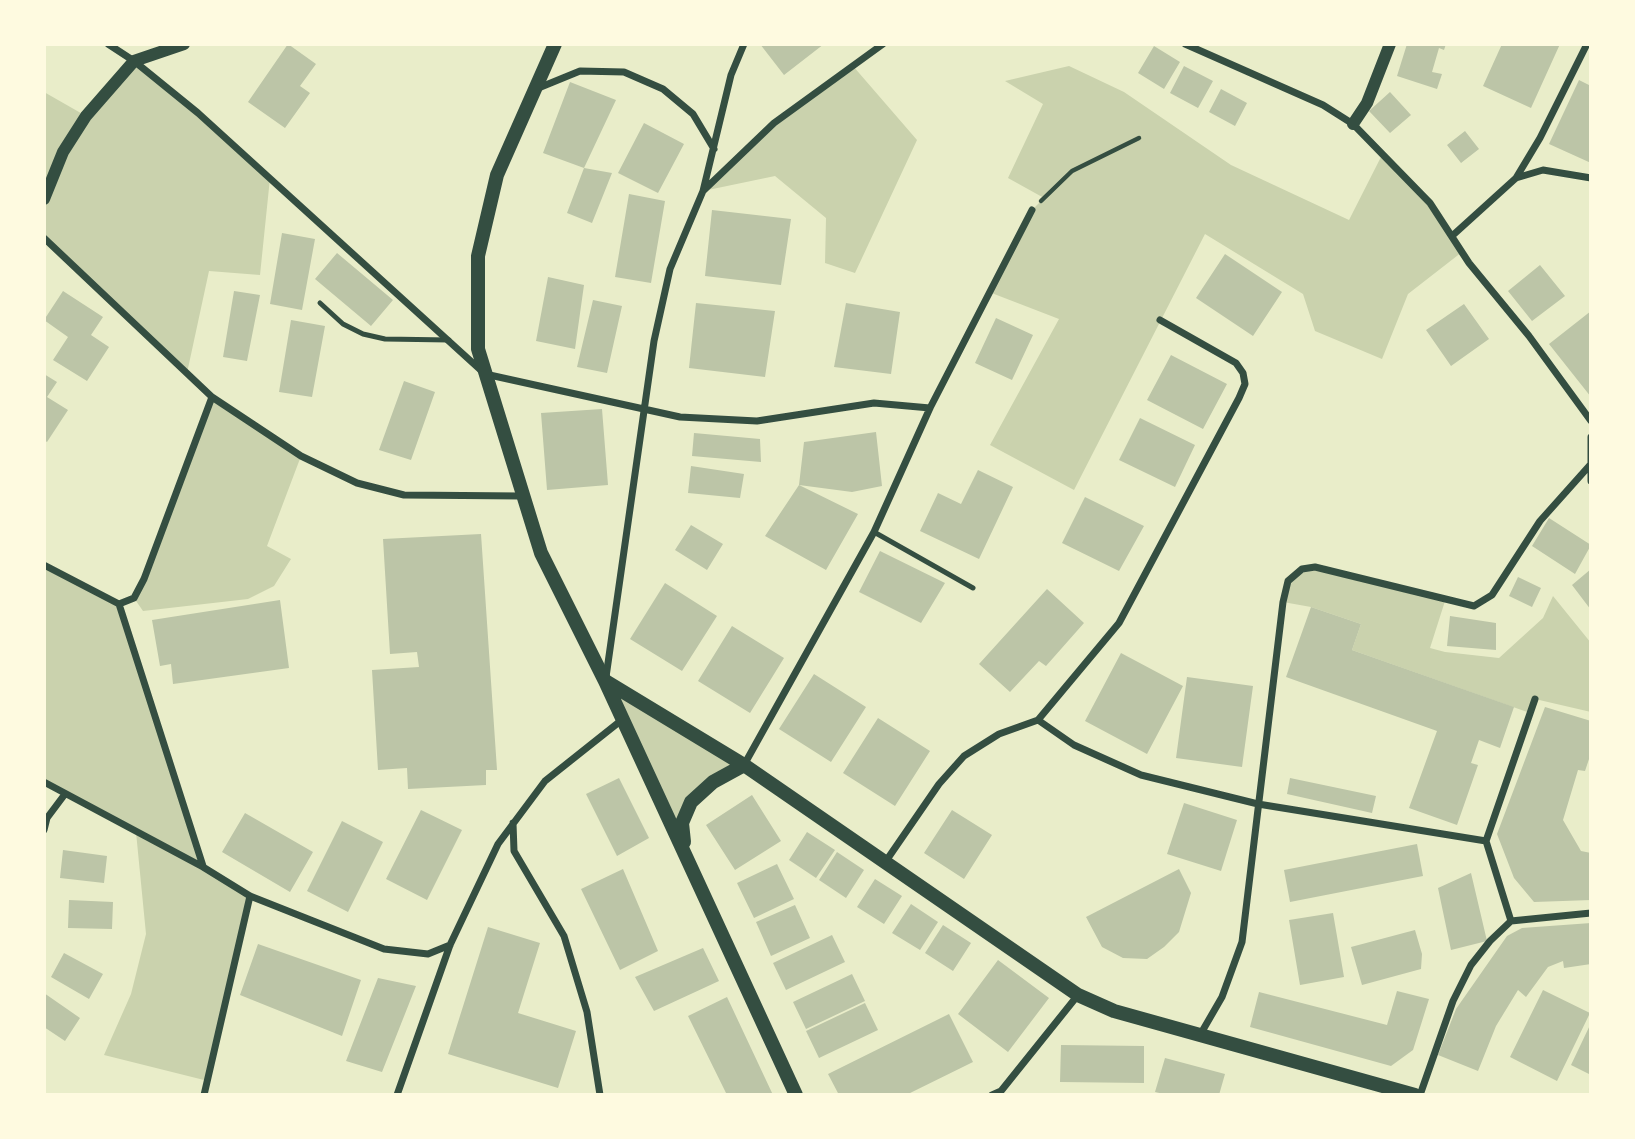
<!DOCTYPE html>
<style>
body{margin:0}
#map{position:relative;width:1635px;height:1139px;overflow:hidden;background:#e9edc9;font-family:Spectral,serif}
canvas{display:block}
.frame{position:absolute;inset:0;border:46px solid #fefae0;pointer-events:none}
</style>
<div id="map">
<canvas width="1635" height="1139"></canvas>
<div class="frame"></div>
</div>
<script>
const context = document.querySelector('canvas').getContext('2d');
context.lineJoin = 'round';
function fill(path, color) { context.fillStyle = color; context.fill(path, 'evenodd'); }
const shape = rows => new Path2D(rows.map(r => 'M' + r).join(''));
function trace(path, color, width, dash) { context.strokeStyle = color; context.lineWidth = width; context.lineCap = dash ? 'butt' : 'round'; context.setLineDash(dash || []); context.stroke(path); }
fill(shape([
 [134,61,270,178,260,275,209,271,187,373,44,238,44,92,86,116],
 [853,66,917,140,855,273,825,263,826,218,775,176,703,191,774,123],
 [1069,66,1124,92,1231,165,1349,220,1383,153,1405,175,1462,252,1408,294,1382,359,1315,331,1303,294,1205,234,1074,490,990,445,1059,319,989,292,1032,210,1044,198,1008,178,1043,104,1005,81],
 [212,397,301,456,267,546,291,559,274,586,248,599,143,611,134,598],
 [44,565,119,604,203,867,250,896,208,1081,104,1055,131,994,146,934,136,832,44,782],
 [1315,567,1445,601,1430,648,1445,652,1499,658,1543,618,1553,596,1591,643,1591,712,1535,699,1530,713,1352,650,1361,624,1311,607,1283,602,1293,575],
 [605,681,744,765,691,802,684,852]
]), '#cad2ad');
fill(shape([
 [288,44,316,64,300,86,310,93,285,128,248,102],
 [760,44,824,44,784,75],
 [1407,44,1446,44,1444,50,1439,48,1432,72,1442,74,1437,89,1397,76],
 [1502,44,1560,44,1531,108,1483,86],
 [1154,46,1180,62,1164,89,1138,73],
 [1184,66,1213,81,1198,108,1170,93],
 [1579,80,1591,86,1591,163,1549,144],
 [570,82,616,100,584,168,543,153],
 [1221,89,1247,103,1235,126,1209,112],
 [1390,92,1411,115,1390,133,1369,111],
 [644,123,684,144,658,193,618,173],
 [1465,131,1479,149,1461,163,1447,145],
 [584,168,612,173,592,223,567,213],
 [629,194,665,201,651,283,615,277],
 [712,210,791,219,781,285,705,276],
 [282,233,315,239,302,310,270,304],
 [337,253,393,300,371,326,315,279],
 [1225,254,1282,292,1253,336,1196,298],
 [1540,265,1565,296,1532,321,1508,291],
 [548,277,584,285,575,349,536,341],
 [63,291,103,317,91,335,109,347,87,381,53,360,68,337,44,320],
 [234,291,260,295,247,361,223,357],
 [593,300,622,306,607,373,577,367],
 [696,303,775,311,765,377,689,368],
 [846,303,900,312,891,374,834,367],
 [1464,304,1489,339,1451,366,1426,330],
 [1591,311,1591,397,1549,344],
 [996,318,1033,335,1012,380,975,363],
 [291,320,325,326,312,397,279,392],
 [1171,355,1227,384,1203,429,1147,400],
 [44,374,57,382,47,397,68,410,47,442,44,440],
 [404,381,435,392,411,460,379,450],
 [602,409,608,485,547,490,541,413],
 [1140,418,1195,445,1175,487,1119,460],
 [876,432,882,486,852,492,799,485,804,442],
 [694,433,760,439,761,462,692,456],
 [691,466,744,474,740,498,688,493],
 [978,470,1013,487,979,559,920,531,938,493,961,504],
 [799,485,858,514,826,570,765,536],
 [1085,497,1144,526,1119,571,1062,543],
 [1549,518,1591,545,1575,574,1532,546],
 [691,525,723,544,707,570,675,550],
 [481,534,497,770,486,770,486,785,408,789,407,768,378,770,372,670,419,667,417,652,390,654,383,539],
 [880,551,945,583,921,623,859,592],
 [1591,569,1591,610,1572,585],
 [1518,577,1541,588,1532,607,1509,596],
 [665,583,717,616,682,671,630,639],
 [1047,589,1084,623,1046,666,1039,661,1010,692,979,664],
 [280,600,289,668,173,684,171,664,160,666,152,620],
 [1311,607,1361,624,1352,650,1514,707,1500,748,1479,740,1471,763,1478,765,1457,825,1409,808,1437,731,1286,677],
 [1450,616,1496,623,1496,650,1447,646],
 [732,626,784,658,750,713,698,681],
 [1121,653,1183,686,1147,754,1085,721],
 [814,674,866,707,831,762,779,729],
 [1187,677,1253,686,1242,767,1176,758],
 [1545,707,1591,721,1591,753,1585,771,1578,770,1563,820,1581,851,1591,853,1591,900,1534,902,1514,878,1497,834],
 [878,718,930,751,895,806,843,773],
 [619,778,649,838,617,856,586,794],
 [1290,778,1376,796,1372,813,1287,794],
 [752,795,781,841,735,870,706,825],
 [1184,803,1237,820,1221,871,1167,854],
 [421,810,462,830,427,900,386,879],
 [952,810,992,835,964,879,924,853],
 [245,813,313,852,290,892,222,852],
 [342,821,383,842,348,912,307,891],
 [807,832,835,850,816,878,789,860],
 [1417,844,1423,876,1290,902,1284,870],
 [63,850,107,856,104,883,60,878],
 [837,852,864,870,846,898,819,880],
 [777,864,794,899,754,918,737,883],
 [623,869,658,951,620,970,581,889],
 [1179,869,1191,893,1179,932,1164,947,1147,959,1123,958,1102,947,1086,917],
 [1471,873,1487,941,1451,950,1438,888],
 [875,879,902,896,884,924,857,907],
 [69,900,113,902,112,929,68,928],
 [911,904,938,922,920,950,892,933],
 [795,905,810,938,771,956,756,922],
 [1333,913,1344,977,1300,985,1289,920],
 [1591,923,1591,964,1564,968,1563,961,1548,967,1526,997,1518,990,1496,1026,1478,1071,1438,1055,1456,1009,1507,936,1522,928],
 [943,925,971,943,953,971,925,953],
 [488,927,540,943,518,1013,576,1031,558,1088,448,1054],
 [1415,930,1422,954,1421,969,1362,985,1351,947],
 [832,935,845,962,786,990,773,963],
 [258,944,361,980,342,1036,240,995],
 [703,948,719,981,654,1011,635,977],
 [64,953,103,974,89,999,51,977],
 [998,960,1049,998,1008,1052,958,1014],
 [852,974,865,1001,806,1029,793,1002],
 [378,978,416,986,382,1072,346,1061],
 [1543,990,1590,1013,1557,1081,1510,1057],
 [1397,991,1429,999,1413,1050,1391,1066,1250,1027,1259,992,1387,1025],
 [44,993,80,1018,65,1041,44,1027],
 [727,997,773,1095,727,1095,688,1016],
 [865,1003,878,1030,819,1058,806,1031],
 [949,1014,973,1062,906,1095,839,1095,828,1074],
 [1591,1023,1591,1075,1571,1065],
 [1061,1045,1144,1046,1144,1083,1060,1082],
 [1165,1058,1225,1074,1219,1095,1168,1095,1155,1092]
]), '#bcc5a7');
trace(shape([
 [1041,201,1072,171,1139,138]
]), '#344e41', 4.5);
trace(shape([
 [320,303,343,324,363,334,385,339,449,340],
 [874,532,973,588]
]), '#344e41', 5);
trace(shape([
 [108,44,134,61,198,113,485,374,680,417,757,421,874,403,930,408],
 [1185,44,1323,105,1353,124,1430,203,1469,263,1529,336,1591,421],
 [536,89,580,71,624,72,663,89,693,114,714,149],
 [1516,178,1540,138,1587,44],
 [703,191,731,75,744,44],
 [1452,236,1516,178,1543,170,1591,178],
 [44,238,212,397,301,456,357,483,404,495,521,496],
 [1591,437,1591,481],
 [44,565,119,604,134,598,144,579,212,397],
 [119,604,203,866],
 [606,677,654,341,670,269,703,191,774,123,883,44],
 [1038,720,1074,745,1141,775,1258,804,1486,841],
 [744,765,874,532,930,408,1032,210],
 [44,782,203,867,250,896,384,949,428,954,450,945],
 [513,823,514,851,564,936,587,1012,600,1095],
 [44,830,47,818,65,794],
 [886,861,939,784,964,756,999,734,1038,720,1119,623,1239,398,1245,384,1243,373,1236,363,1160,320],
 [1511,921,1486,841,1535,699],
 [1200,1035,1222,997,1242,942,1283,602,1288,581,1302,569,1315,567,1474,606,1492,595,1540,521,1590,465],
 [204,1095,250,896],
 [397,1095,450,945,498,844,545,781,623,719],
 [992,1095,1001,1091,1078,995],
 [1420,1095,1453,1001,1471,965,1490,941,1511,921,1591,913]
]), '#344e41', 7);
trace(shape([
 [1353,124,1367,103,1390,44],
 [44,199,63,152,86,116,134,61,184,44]
]), '#344e41', 12);
trace(shape([
 [555,44,497,175,478,256,478,349,541,553,605,681,796,1095],
 [607,682,744,765,1078,995,1114,1011,1415,1095],
 [684,842,682,823,691,802,713,782,744,765]
]), '#344e41', 14);
</script>
